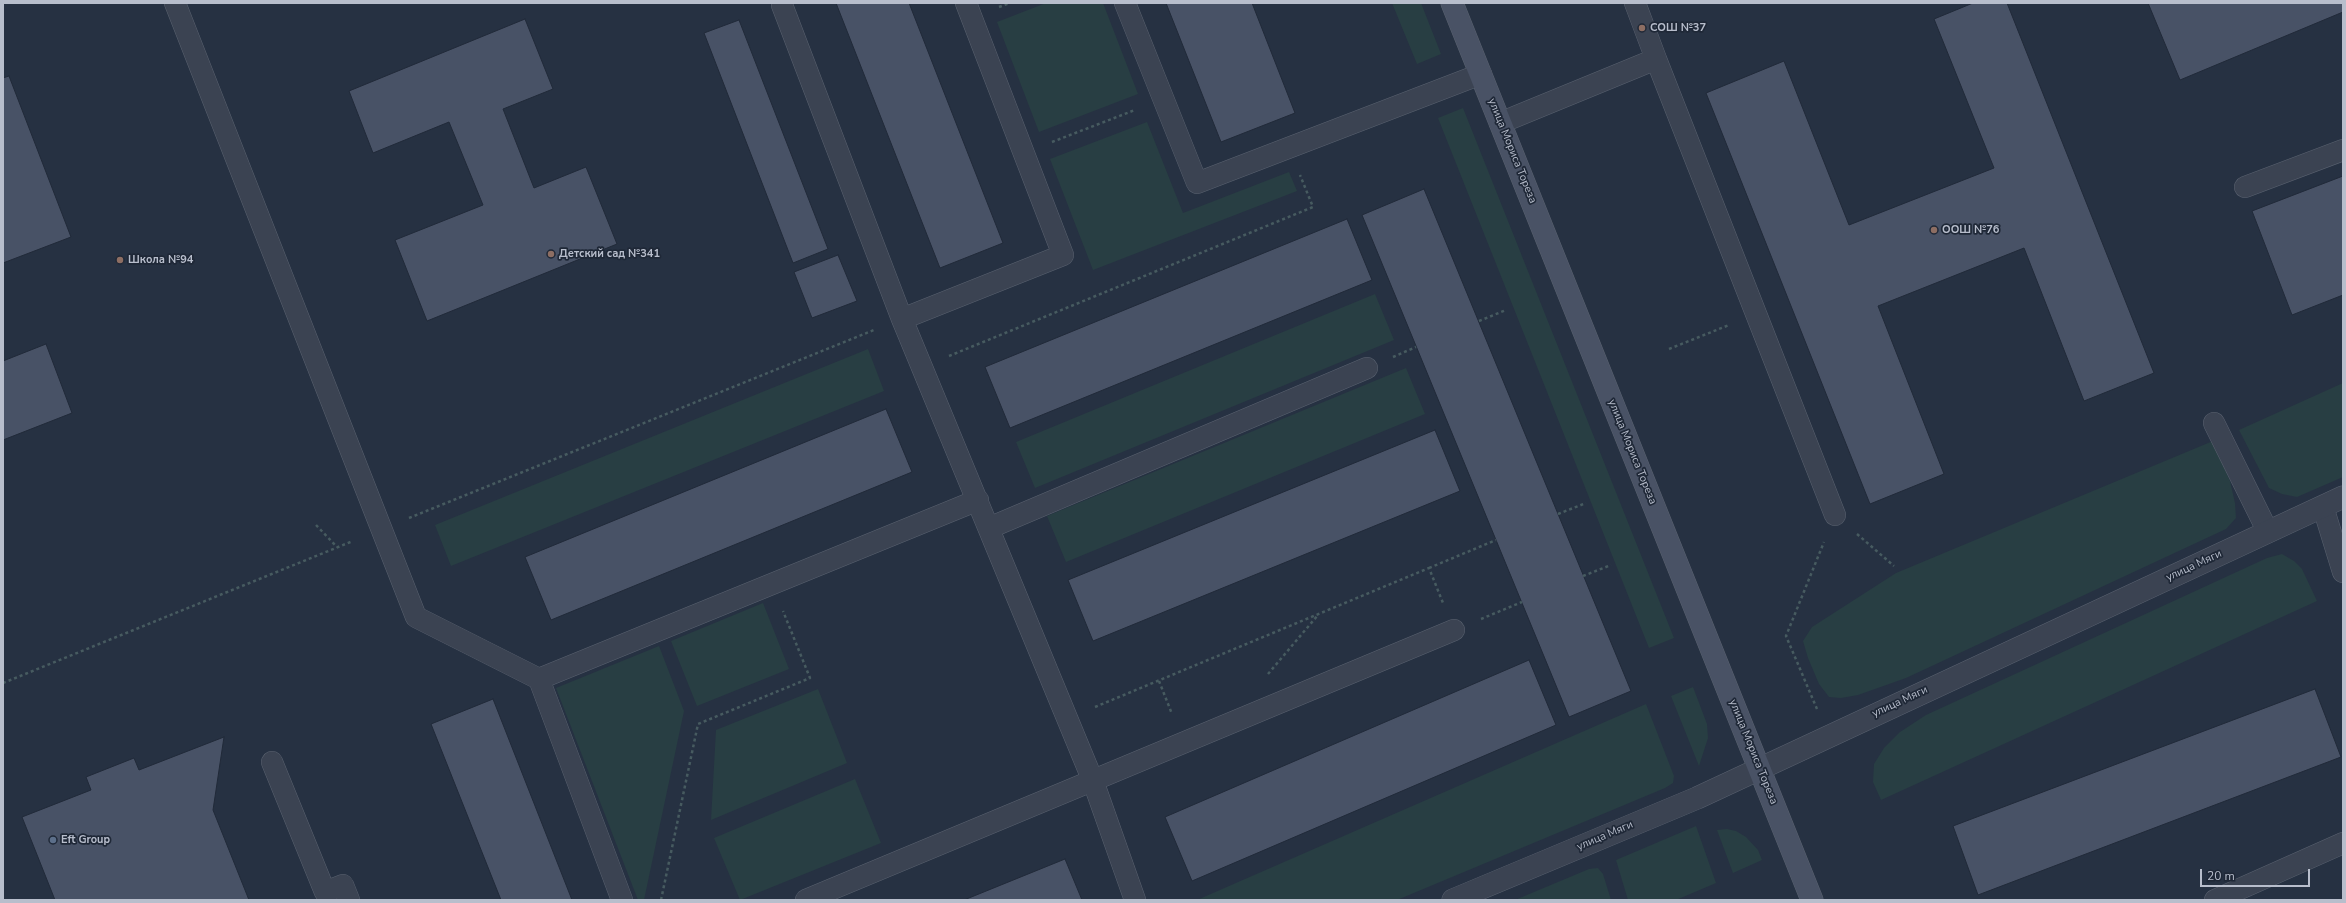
<!DOCTYPE html>
<meta charset="utf-8">
<style>
body{margin:0}
#map{position:relative;width:2346px;height:903px;overflow:hidden;background:#263142;font-family:"Nunito Sans",sans-serif}
canvas{display:block}
.frame{position:absolute;inset:0;border:4px solid #b8becc;pointer-events:none}
.scale{position:absolute;left:2200px;top:869px;width:110px;height:18px;box-sizing:border-box;border:2px solid #b8becc;border-top:0;padding-left:5px;font-size:12px;line-height:14px;white-space:nowrap;color:#b8becc;-webkit-text-stroke:3px #1f2837;paint-order:stroke}
</style>
<div id="map">
<canvas width="2346" height="903"></canvas>
<div class="frame"></div>
<div class="scale">20 m</div>
</div>
<script>
const context = document.querySelector('canvas').getContext('2d');
context.lineJoin = 'round';
function fill(path, color) { context.fillStyle = color; context.fill(path, 'evenodd'); }
const shape = rows => new Path2D(rows.map(r => 'M' + r).join(''));
function trace(path, color, width, dash) { context.strokeStyle = color; context.lineWidth = width; context.lineCap = dash ? 'butt' : 'round'; context.setLineDash(dash || []); context.stroke(path); }
function label(font, color, halo, rows, align = 'center') {
  context.font = font + ' "Nunito Sans",sans-serif'; context.lineWidth = 3.5; context.setLineDash([]); context.textBaseline = 'middle'; context.strokeStyle = halo; context.fillStyle = color; for (const [text, x, y, turn = 0] of rows) {
    context.save(); context.translate(x, y); context.rotate((+turn || 0) * Math.PI / 180); context.textAlign = isNaN(turn) ? turn : align; if (halo) context.strokeText(text, 0, 0); context.fillText(text, 0, 0); context.restore();
  }
}
fill(shape([
 [1046,3,1103,3,1138,94,1039,132,997,22],
 [1392,3,1421,3,1441,54,1417,64],
 [1463,108,1674,638,1649,648,1438,118],
 [1147,122,1183,213,1289,172,1297,191,1093,270,1050,159],
 [1375,294,1394,340,1035,488,1016,442],
 [868,349,884,391,451,566,435,525],
 [1406,368,1425,414,1066,562,1047,516],
 [2343,383,2343,477,2297,497,2282,494,2269,488,2239,430],
 [2213,441,2230,481,2235,503,2236,518,2226,529,1906,678,1858,695,1841,698,1829,697,1819,684,1808,658,1803,641,1812,627,1896,573],
 [2282,554,2294,561,2302,569,2317,601,1881,800,1873,782,1874,764,1884,748,1900,732,1926,715,2267,558],
 [763,603,789,669,697,706,671,641],
 [659,646,684,711,644,900,638,900,556,688],
 [1693,687,1707,724,1708,738,1699,766,1671,696],
 [818,689,847,763,711,820,716,730],
 [1646,704,1674,776,1673,783,1665,788,1397,900,1197,900],
 [855,779,881,843,740,900,714,838],
 [1696,826,1716,883,1676,900,1628,900,1616,860],
 [1727,829,1736,831,1746,837,1758,850,1762,860,1733,873,1717,830],
 [1598,868,1603,874,1611,900,1515,900,1589,869]
]), '#283e43');
const building = shape([
 [836,3,909,3,1003,243,940,268,836,3],
 [1166,3,1252,3,1295,113,1221,142,1166,3],
 [1973,3,2007,3,2154,373,2084,401,2024,248,1878,306,1944,474,1870,504,1706,93,1784,61,1849,225,1994,168,1934,19,1973,3],
 [2148,3,2343,3,2343,12,2180,80,2148,3],
 [525,19,553,89,503,109,534,188,586,167,617,244,427,321,395,240,483,205,449,122,373,153,349,91,525,19],
 [739,20,828,249,793,263,704,33,739,20],
 [9,76,71,237,3,263,3,78,9,76],
 [2343,176,2343,295,2292,315,2252,211,2343,176],
 [1424,189,1631,691,1569,717,1362,215,1424,189],
 [1347,219,1372,280,1010,428,985,367,1347,219],
 [838,255,857,301,812,318,794,272,838,255],
 [46,344,72,413,3,440,3,361,46,344],
 [886,409,912,472,551,620,525,557,886,409],
 [1435,430,1460,491,1093,641,1068,580,1435,430],
 [1529,660,1556,725,1192,881,1165,817,1529,660],
 [2315,689,2341,757,1978,895,1953,826,2315,689],
 [493,699,572,900,501,900,431,724,493,699],
 [224,737,213,810,249,900,55,900,22,817,91,790,86,777,134,758,139,770,224,737],
 [1065,859,1082,900,964,900,1065,859]
]);
fill(building, '#485266');
trace(building, '#212a39', 1);
const lane = shape([
 [175,3,416,617,539,679],
 [966,3,1063,255,902,319,1093,781,1135,900],
 [1125,3,1197,183,1481,74],
 [782,5,902,319],
 [1656,59,1835,515],
 [1500,123,1656,59,1635,3],
 [2245,187,2343,150],
 [2214,423,2268,532],
 [2323,507,2343,572],
 [989,528,1367,368],
 [272,762,325,892,343,885,349,900],
 [622,900,539,679,978,500],
 [806,900,1454,630],
 [2215,900,2343,843]
]);
const street = shape([
 [1453,900,1697,798,2343,497]
]);
const secondary = shape([
 [1452,3,1812,900]
]);
trace(lane, '#59616f', 22);
trace(street, '#59616f', 23);
trace(secondary, '#59616f', 23);
trace(shape([
 [999,7,1010,3],
 [1052,142,1135,110],
 [1479,321,1506,310],
 [1669,349,1729,325],
 [949,356,1313,207,1300,175],
 [1393,357,1416,347],
 [1558,514,1586,503],
 [409,518,874,330],
 [316,525,337,547],
 [1857,534,1894,566],
 [1429,568,1496,540],
 [1583,576,1611,565],
 [1481,619,1522,602],
 [1268,674,1318,615],
 [1159,681,1172,714],
 [3,683,353,541],
 [1095,707,1429,568,1443,603],
 [1817,709,1786,636,1824,542],
 [661,900,698,724,810,678,783,611]
]), '#475b60', 2.5, [3, 3]);
trace(lane, '#3b4352', 21);
trace(street, '#3b4352', 22);
trace(secondary, '#495265', 22);
for (const [x, y, r, color] of [
 [1642,28,4,"#8d6e63"],
 [1934,230,4,"#8d6e63"],
 [551,254,4,"#8d6e63"],
 [120,260,4,"#8d6e63"],
 [53,840,4,"#5c6f8a"]
]) { const dot = new Path2D(); dot.arc(x, y, r, 0, 2 * Math.PI); context.fillStyle = color; context.fill(dot); trace(dot, '#1f2837', 1.5); }
label('bold 11px', '#b8becc', '#1f2837', [
 ["СОШ №37",1650,28],
 ["ООШ №76",1942,230],
 ["Детский сад №341",559,254],
 ["Школа №94",128,260],
 ["Eft Group",61,840]
], 'left');
label('11px', '#b8becc', '#1f2837', [
 ["улица Мориса Тореза",1512,151,68],
 ["улица Мориса Тореза",1632,452,68],
 ["улица Мяги",2194,566,-25],
 ["улица Мяги",1900,702,-25],
 ["улица Мориса Тореза",1753,752,68],
 ["улица Мяги",1605,836,-23]
]);
</script>
